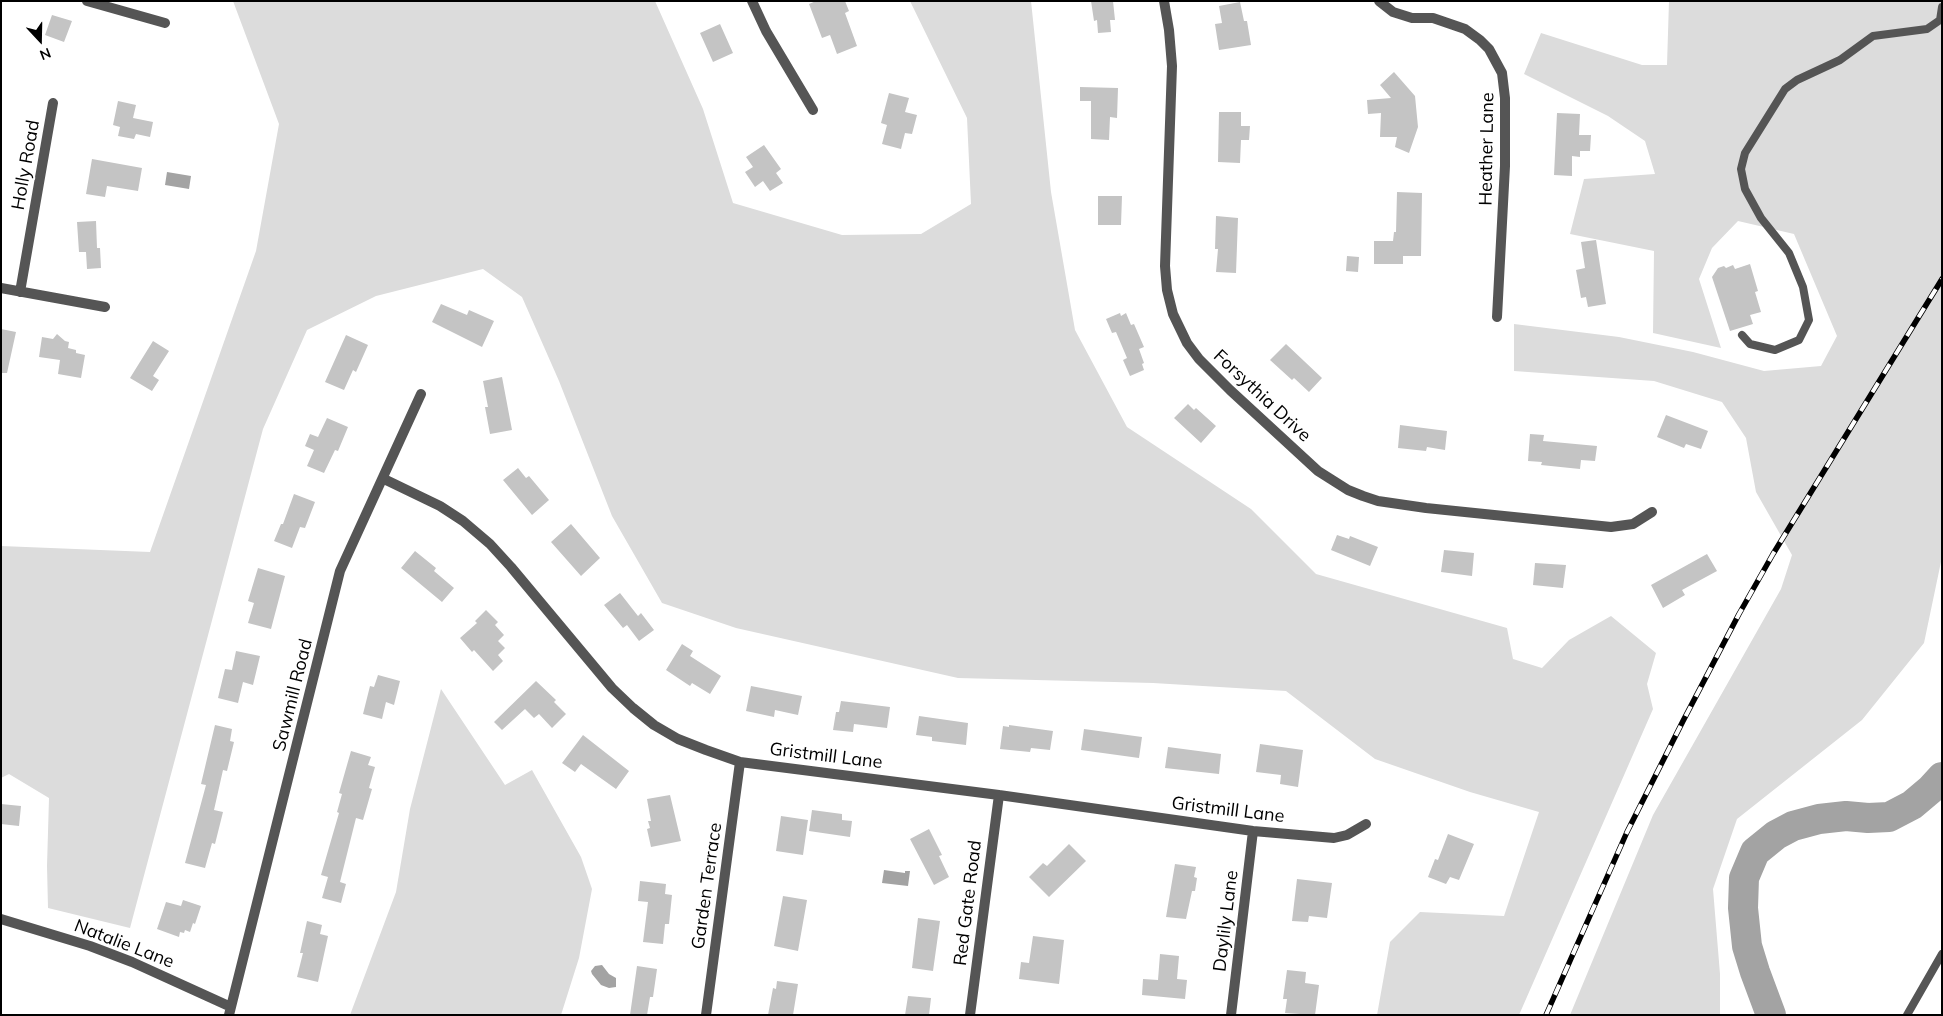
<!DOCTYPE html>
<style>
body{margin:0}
#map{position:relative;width:1943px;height:1016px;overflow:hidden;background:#fff;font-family:Mulish,sans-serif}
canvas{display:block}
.frame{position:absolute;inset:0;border:2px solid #000;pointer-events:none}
.north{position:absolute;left:15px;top:15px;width:50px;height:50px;-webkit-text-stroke:4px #fff;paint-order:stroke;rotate:159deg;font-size:14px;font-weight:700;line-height:20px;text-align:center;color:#000}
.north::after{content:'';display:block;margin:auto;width:18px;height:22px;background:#000;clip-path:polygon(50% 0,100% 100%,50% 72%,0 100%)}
</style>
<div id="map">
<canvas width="1943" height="1016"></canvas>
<div class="frame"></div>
<div class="north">N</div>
</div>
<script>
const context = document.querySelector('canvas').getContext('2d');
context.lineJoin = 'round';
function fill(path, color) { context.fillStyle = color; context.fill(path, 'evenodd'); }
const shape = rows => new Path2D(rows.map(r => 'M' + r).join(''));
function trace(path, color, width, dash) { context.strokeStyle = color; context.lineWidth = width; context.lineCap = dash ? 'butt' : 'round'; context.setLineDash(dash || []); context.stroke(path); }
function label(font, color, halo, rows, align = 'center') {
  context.font = font + ' Mulish,sans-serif'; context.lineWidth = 4; context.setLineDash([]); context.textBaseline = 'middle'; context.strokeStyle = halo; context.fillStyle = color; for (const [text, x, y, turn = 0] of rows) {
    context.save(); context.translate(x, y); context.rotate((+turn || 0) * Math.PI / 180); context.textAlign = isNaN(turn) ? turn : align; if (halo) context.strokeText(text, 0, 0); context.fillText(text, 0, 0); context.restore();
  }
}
fill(shape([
 [233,1,655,1,703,109,733,203,842,235,921,234,971,204,967,118,910,1,1031,1,1051,192,1075,330,1127,427,1251,509,1316,574,1507,628,1513,659,1542,668,1569,640,1611,616,1656,653,1647,684,1653,709,1519,1015,1377,1015,1390,942,1420,912,1504,916,1539,812,1470,792,1375,759,1286,691,1153,683,958,678,736,628,662,603,612,516,559,381,522,297,483,269,376,296,307,330,263,429,130,928,48,908,47,866,49,798,9,774,1,778,1,546,150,552,256,251,279,124],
 [1669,1,1942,1,1942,557,1924,643,1862,720,1737,819,1713,889,1720,974,1720,1015,1570,1015,1653,815,1781,589,1792,555,1756,492,1746,438,1722,402,1654,381,1514,371,1514,324,1619,337,1693,352,1764,371,1821,366,1837,336,1794,234,1738,221,1712,248,1699,279,1721,348,1653,333,1654,251,1570,234,1584,179,1655,174,1645,141,1608,116,1524,74,1541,33,1642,65,1667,65],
 [441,689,505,785,532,770,581,857,592,889,579,958,561,1015,350,1015,396,892,410,809]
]), '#dcdcdc');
fill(shape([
 [167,172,191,176,189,189,165,185],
 [884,870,905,873,905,871,910,871,908,886,882,883],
 [602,965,609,974,616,978,616,987,609,988,601,985,592,974,591,971,595,966]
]), '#a3a3a3');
trace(shape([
 [1771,1015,1755,972,1747,946,1743,908,1744,878,1755,852,1776,835,1793,826,1819,819,1846,816,1868,818,1889,817,1912,805,1931,789,1942,777]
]), '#a3a3a3', 30);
fill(shape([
 [816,1,845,1,849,11,845,13,857,46,837,54,830,35,822,38,809,4],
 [1091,1,1113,1,1115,20,1110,20,1111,32,1098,33,1097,20,1094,21],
 [1240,2,1244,21,1247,21,1251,45,1219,50,1215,24,1222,23,1219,6],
 [52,15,72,21,64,42,45,35],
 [720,24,733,53,713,62,700,33],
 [1394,72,1415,96,1418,127,1409,153,1395,147,1397,137,1380,137,1381,113,1368,114,1367,100,1391,98,1380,85],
 [1080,87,1118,88,1117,118,1110,117,1109,140,1091,139,1091,101,1080,101],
 [889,93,909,98,905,112,917,115,912,134,905,133,901,149,882,144,887,125,881,123],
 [118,101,136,105,133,118,153,122,150,137,136,134,134,139,118,136,120,127,113,125],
 [1219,112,1241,112,1241,126,1250,126,1249,140,1241,140,1240,163,1218,162],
 [1557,113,1580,114,1579,135,1591,135,1590,151,1580,151,1580,157,1572,156,1572,176,1554,175],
 [764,145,781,169,776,173,783,183,770,191,763,181,755,187,745,172,753,167,746,157],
 [92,159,142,168,138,191,107,186,105,197,86,194],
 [1397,192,1422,193,1421,256,1403,256,1403,264,1374,264,1374,241,1393,241,1394,232,1396,232],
 [1098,196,1122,196,1121,225,1098,225],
 [1216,216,1238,218,1236,273,1216,272,1218,249,1215,249],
 [96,221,97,248,100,248,101,268,87,269,86,252,79,252,77,222],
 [1596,240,1606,304,1588,307,1586,297,1581,298,1576,270,1585,268,1581,242],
 [1347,256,1359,257,1358,272,1346,271],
 [1750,264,1758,291,1755,292,1761,312,1750,315,1753,324,1730,331,1712,277,1718,268,1724,266,1726,268,1733,265,1735,269],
 [441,304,467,315,469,310,494,321,482,347,432,322],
 [1120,313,1121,316,1126,313,1131,325,1134,324,1144,347,1139,349,1144,363,1142,364,1144,370,1130,376,1123,360,1127,358,1116,332,1112,333,1106,319],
 [1,329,16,332,7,373,1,373],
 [57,334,65,341,69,342,68,348,76,350,76,353,85,355,81,378,58,374,60,360,39,357,42,337,53,339],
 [346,335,368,345,356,372,353,370,344,390,325,382],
 [153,341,169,351,153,376,159,380,152,391,130,378],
 [1286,344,1322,378,1309,392,1294,378,1292,380,1270,360],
 [502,377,512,430,490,434,485,407,488,407,483,381],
 [1188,404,1194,410,1196,408,1216,426,1201,443,1174,418],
 [1666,415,1708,431,1701,449,1686,444,1684,448,1657,437],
 [327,418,348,427,338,451,335,450,324,473,307,466,314,450,305,446,310,434,318,437],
 [1400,425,1447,431,1445,450,1427,447,1426,451,1398,448],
 [1530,434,1544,435,1543,441,1597,446,1595,461,1581,460,1580,469,1541,465,1542,462,1528,461],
 [518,468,526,478,529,476,549,500,532,515,503,480],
 [294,494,315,502,305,528,300,527,292,548,274,541,281,524,283,524],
 [571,524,600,558,581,576,551,542],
 [1337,535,1349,539,1350,536,1378,547,1370,566,1331,550],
 [1444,550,1474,553,1472,576,1441,572],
 [415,551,436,568,434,571,454,588,442,602,401,568],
 [1707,554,1717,571,1682,590,1685,595,1663,608,1651,585],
 [1535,563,1566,565,1563,588,1533,585],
 [258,568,285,576,271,629,248,623,254,603,248,601],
 [620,593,638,616,641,613,654,630,639,641,627,625,623,628,604,605],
 [486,610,498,622,495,625,504,635,498,641,505,648,498,655,503,661,493,671,474,650,472,652,460,638,477,623,475,621],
 [682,644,693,651,690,656,721,676,710,694,692,683,690,686,666,670],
 [236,651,260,656,253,685,243,682,238,703,218,698,225,669,232,670],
 [378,675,400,681,394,705,386,702,382,719,363,714,370,686,374,687],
 [536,681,556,700,554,702,566,714,552,728,539,714,534,718,525,709,502,730,494,722],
 [751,686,802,696,798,715,775,710,774,717,746,711],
 [841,701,890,707,887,728,854,724,853,732,833,730,836,712,839,712],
 [919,716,968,723,966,745,932,741,932,737,916,735],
 [215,725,232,729,230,741,234,742,227,771,223,770,214,810,223,812,215,844,212,843,205,868,185,863,206,785,201,784],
 [1009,725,1053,731,1050,750,1031,748,1030,752,1000,749,1003,726,1009,727],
 [1084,729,1142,737,1139,758,1081,750],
 [583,735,629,771,616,789,581,764,575,772,562,763],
 [1260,744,1303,750,1298,787,1280,784,1281,775,1256,772],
 [1168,747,1221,754,1219,774,1165,768],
 [351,751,371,757,368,765,375,767,369,788,372,789,363,820,356,818,340,882,346,884,341,903,322,898,328,877,321,875,339,813,337,812,342,794,339,793],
 [670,795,681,841,651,847,647,829,650,828,648,821,651,821,647,799],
 [1,804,21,806,19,826,1,824],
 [812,810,842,814,842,820,852,821,850,837,809,831],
 [781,816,808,820,803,855,776,851],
 [929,829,942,855,939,856,949,877,934,885,910,839],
 [1448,834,1474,844,1459,880,1450,877,1446,884,1428,877,1435,859,1438,860],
 [1069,844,1086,861,1049,897,1029,877,1043,863,1047,866],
 [1175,864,1196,867,1194,877,1197,878,1195,891,1192,891,1186,919,1166,917],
 [1297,879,1332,883,1327,918,1309,916,1308,922,1292,921],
 [640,881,666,884,665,894,672,895,669,924,665,924,663,944,643,942,648,902,638,901],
 [783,896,807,900,798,951,774,946],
 [183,900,201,906,195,924,193,923,190,932,185,930,184,933,180,932,179,937,157,929,166,902,181,906],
 [918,918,940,921,933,971,912,968],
 [307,921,322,925,320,934,328,936,318,982,297,977,303,953,300,953],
 [1033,936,1064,940,1059,984,1019,979,1021,962,1029,963],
 [1160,954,1179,956,1177,979,1187,980,1185,999,1142,995,1143,979,1158,980],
 [637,966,657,969,653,997,650,997,647,1015,630,1015],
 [1287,970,1306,972,1305,983,1319,985,1315,1015,1285,1013,1287,999,1283,999],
 [777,981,798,984,793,1015,768,1015,773,988,776,989],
 [908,996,931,998,929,1015,905,1015]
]), '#c4c4c4');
trace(shape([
 [1742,335,1750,344,1775,350,1799,340,1809,320,1803,287,1789,253,1761,218,1745,189,1741,169,1745,153,1785,89,1797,80,1840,60,1873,36,1927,29,1940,20,1942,7],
 [1907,1015,1942,954]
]), '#555', 8);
trace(shape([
 [87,1,165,23],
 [752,1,766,31,813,110],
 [1164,1,1169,30,1172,66,1165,266,1167,290,1173,314,1187,343,1199,359,1230,390,1318,471,1348,490,1363,496,1378,501,1426,508,1611,527,1633,524,1652,512],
 [1379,1,1393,12,1412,18,1433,18,1465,29,1480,40,1489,49,1502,73,1505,98,1505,166,1497,317],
 [1,288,105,307],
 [20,292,53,103],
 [384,479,440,506,463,521,490,544,511,567,612,688,633,708,654,725,678,739,706,750,740,762,999,795,1253,831,1334,838,1347,835,1366,824],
 [1,919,90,946,132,962,231,1007],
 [229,1015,340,571,421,394],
 [706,1015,740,762],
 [970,1015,999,795],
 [1231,1015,1253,831]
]), '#555', 10);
const rail = shape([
 [1546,1015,1627,832,1683,721,1739,614,1773,554,1942,279]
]);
trace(rail, '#000', 5.5);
trace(rail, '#fff', 4, [11]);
label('18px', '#000', '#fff', [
 ["Heather Lane",1487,149,-89],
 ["Holly Road",26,165,-80],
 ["Forsythia Drive",1262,396,43],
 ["Sawmill Road",293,695,-76],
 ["Gristmill Lane",826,756,7],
 ["Gristmill Lane",1228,810,7],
 ["Garden Terrace",707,886,-82],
 ["Red Gate Road",968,903,-83],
 ["Daylily Lane",1226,921,-83],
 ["Natalie Lane",124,944,21]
]);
</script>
